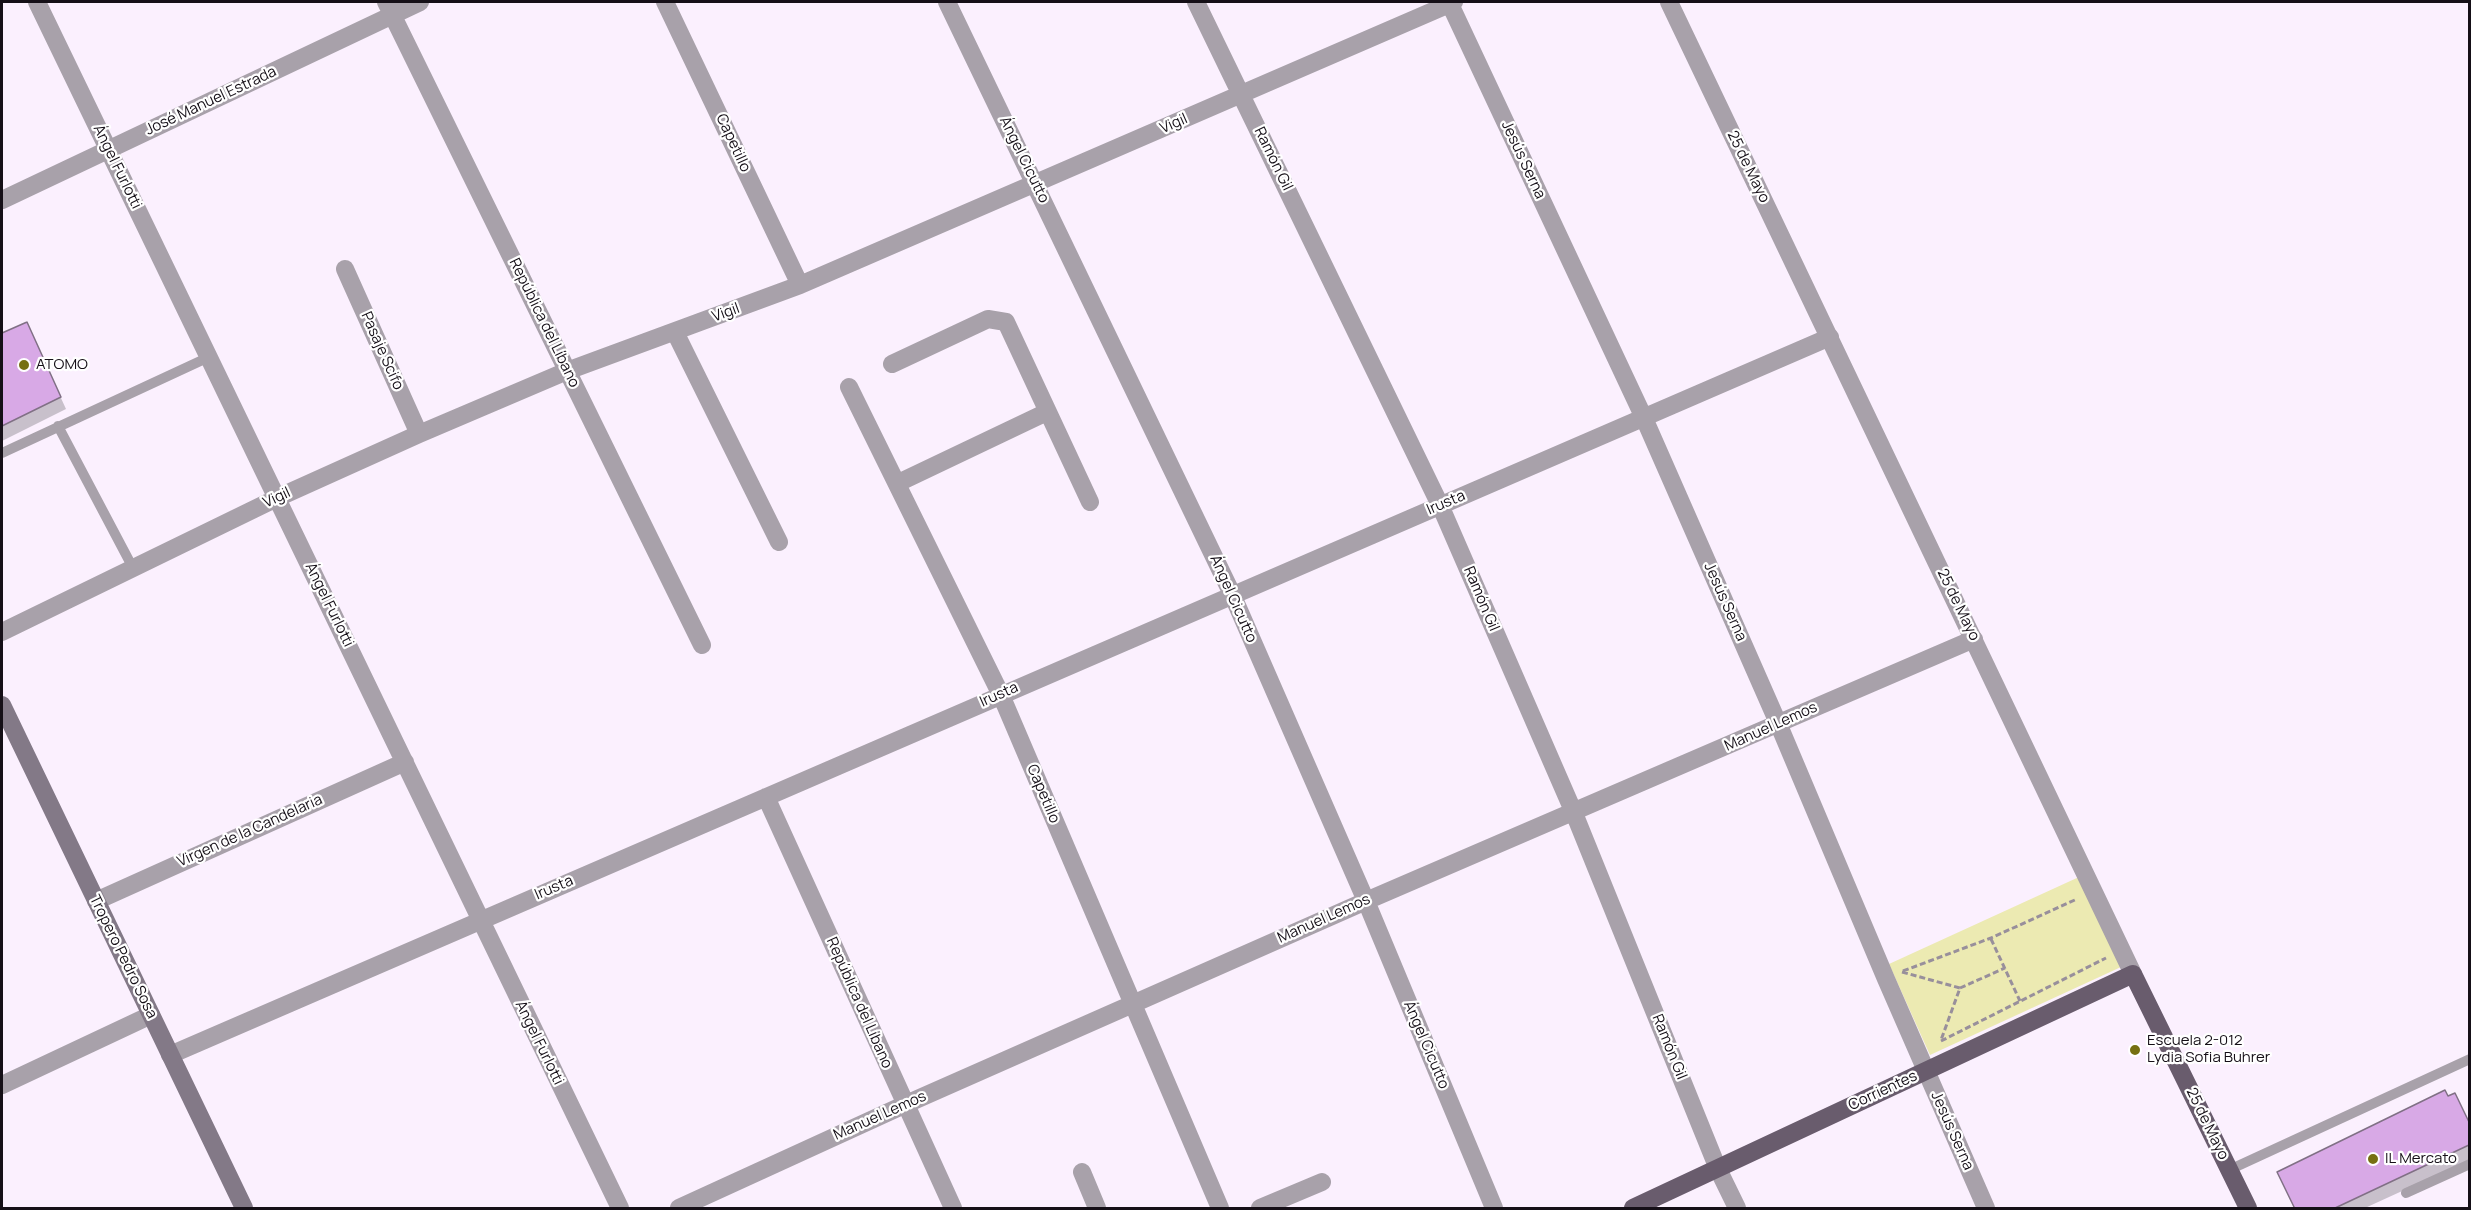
<!DOCTYPE html>
<meta charset="utf-8">
<style>
body{margin:0}
#map{position:relative;width:2471px;height:1210px;overflow:hidden;background:#fbf0fe;font-family:Manrope,sans-serif}
canvas{display:block}
.frame{position:absolute;inset:0;border:3px solid #150f17;pointer-events:none}
</style>
<div id="map">
<canvas width="2471" height="1210"></canvas>
<div class="frame"></div>
</div>
<script>
const context = document.querySelector('canvas').getContext('2d');
context.lineJoin = 'round';
function fill(path, color) { context.fillStyle = color; context.fill(path, 'evenodd'); }
const shape = rows => new Path2D(rows.map(r => 'M' + r).join(''));
function trace(path, color, width, dash) { context.strokeStyle = color; context.lineWidth = width; context.lineCap = dash ? 'butt' : 'round'; context.setLineDash(dash || []); context.stroke(path); }
function label(font, color, halo, rows, align = 'center') {
  context.font = font + ' Manrope,sans-serif'; context.lineWidth = 4.5; context.setLineDash([]); context.textBaseline = 'middle'; context.strokeStyle = halo; context.fillStyle = color; for (const [text, x, y, turn = 0] of rows) {
    context.save(); context.translate(x, y); context.rotate((+turn || 0) * Math.PI / 180); context.textAlign = isNaN(turn) ? turn : align; if (halo) context.strokeText(text, 0, 0); context.fillText(text, 0, 0); context.restore();
  }
}
fill(shape([
 [2079,877,2121,967,1930,1055,1889,964]
]), '#eceab2');
fill(shape([
 [27,324,66,409,2,441,2,335],
 [2447,1097,2461,1107,2470,1124,2470,1160,2365,1208,2297,1208]
]), '#0003');
const building = shape([
 [27,322,61,397,2,426,2,333,27,322],
 [2445,1090,2448,1096,2455,1093,2469,1122,2469,1145,2333,1209,2295,1209,2277,1172,2445,1090]
]);
fill(building, '#d8a9e6');
trace(building, '#807085', 1.5);
trace(shape([
 [1991,939,2020,1001],
 [1903,971,1991,938,2077,899],
 [1902,972,1960,988,1941,1040],
 [1960,988,2005,968],
 [1941,1041,2106,958]
]), '#988f9b', 3, [6, 3]);
trace(shape([
 [58,426,133,568],
 [2,453,209,357],
 [2229,1170,2470,1059],
 [2406,1193,2470,1164]
]), '#a8a1aa', 10);
trace(shape([
 [37,2,620,1208],
 [386,2,702,645],
 [665,2,800,285],
 [947,2,1232,594,1366,901,1494,1208],
 [1196,2,1440,505,1574,813,1718,1169,1737,1208],
 [1449,2,1644,418,1778,723,1886,979,1986,1208],
 [2,200,420,2],
 [345,269,419,434],
 [675,332,779,542],
 [892,364,988,319,1006,322,1090,502],
 [849,387,1001,695,1220,1208],
 [898,483,1047,412],
 [2,632,277,498,419,434,567,371,800,285,1454,2],
 [766,797,953,1208],
 [96,901,405,762],
 [170,1055,1830,337],
 [2,1085,151,1015],
 [1082,1172,1097,1208],
 [679,1208,904,1105,1366,901,1974,639],
 [1260,1208,1322,1182]
]), '#a8a1aa', 18);
trace(shape([
 [1669,2,2133,974]
]), '#a8a1aa', 18);
trace(shape([
 [2,705,244,1208]
]), '#837987', 18);
trace(shape([
 [1633,1208,2133,974,2248,1208]
]), '#695c6d', 18);
for (const [x, y, r, color] of [
 [24,365,6,"#767012"],
 [2135,1050,6,"#767012"],
 [2373,1159,6,"#767012"]
]) { const dot = new Path2D(); dot.arc(x, y, r, 0, 2 * Math.PI); context.fillStyle = color; context.fill(dot); trace(dot, '#fff', 2); }
label('15px', '#150f17', '#fff', [
 ["José Manuel Estrada",211,101,-25],
 ["Vigil",1174,124,-24],
 ["Capetillo",733,143,65],
 ["Ramón Gil",1273,159,64],
 ["Ángel Cicutto",1024,160,64],
 ["Jesús Serna",1523,160,65],
 ["Ángel Furlotti",117,167,64],
 ["25 de Mayo",1748,167,64],
 ["Vigil",726,313,-20],
 ["República del Líbano",544,323,64],
 ["Pasaje Scifo",382,351,66],
 ["Vigil",277,498,-25],
 ["Irusta",1446,503,-23],
 ["Ángel Cicutto",1233,599,66],
 ["Ramón Gil",1481,599,67],
 ["Jesús Serna",1725,602,66],
 ["Ángel Furlotti",329,605,64],
 ["25 de Mayo",1958,605,64],
 ["Irusta",999,695,-24],
 ["Manuel Lemos",1771,727,-24],
 ["Capetillo",1043,794,67],
 ["Virgen de la Candelaria",250,831,-24],
 ["Irusta",554,888,-23],
 ["Manuel Lemos",1324,919,-24],
 ["Tropero Pedro Sosa",123,957,64],
 ["República del Líbano",859,1003,66],
 ["Ángel Furlotti",539,1043,64],
 ["Ángel Cicutto",1426,1045,67],
 ["Ramón Gil",1669,1047,68],
 ["Corrientes",1883,1091,-25],
 ["Manuel Lemos",880,1116,-24],
 ["25 de Mayo",2207,1124,64],
 ["Jesús Serna",1952,1131,66]
]);
label('15px', '#150f17', '#fff', [
 ["ATOMO",36,365],
 ["Escuela 2-012",2147,1041],
 ["Lydia Sofia Buhrer",2147,1058],
 ["IL Mercato",2385,1159]
], 'left');
</script>
